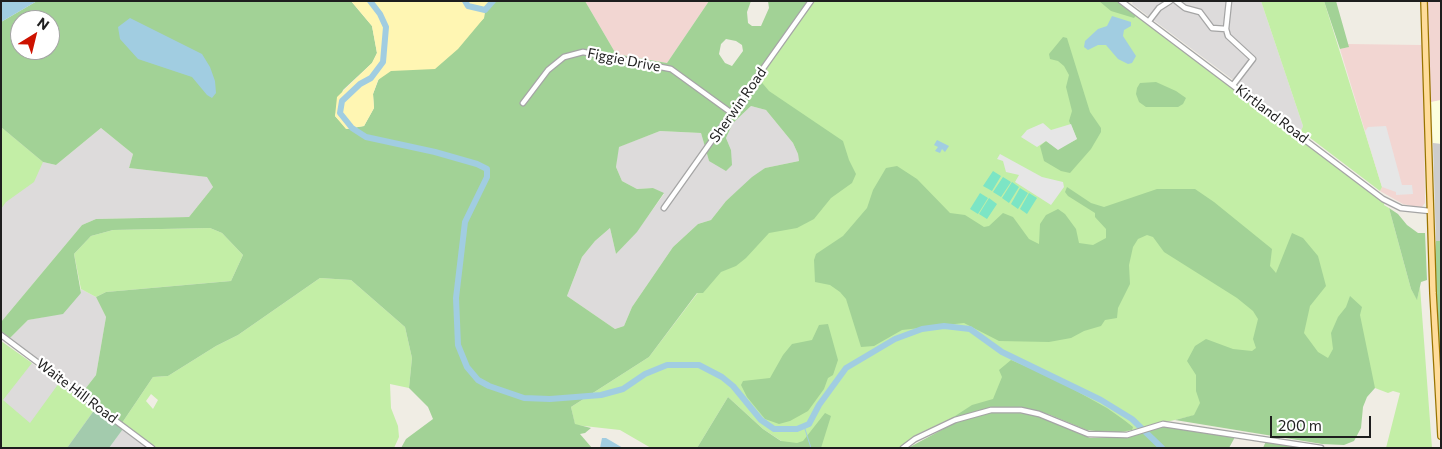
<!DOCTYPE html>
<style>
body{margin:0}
#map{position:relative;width:1442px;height:449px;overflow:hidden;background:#f0ede4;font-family:Commissioner,sans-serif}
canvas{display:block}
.frame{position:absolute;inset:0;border:2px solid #1e1e1e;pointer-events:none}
.north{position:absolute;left:10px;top:10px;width:50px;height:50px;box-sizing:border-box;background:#fff;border:1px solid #a5a5a5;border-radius:50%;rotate:36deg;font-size:14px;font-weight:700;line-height:20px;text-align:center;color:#1e1e1e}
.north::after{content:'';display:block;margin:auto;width:18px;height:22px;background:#cd1200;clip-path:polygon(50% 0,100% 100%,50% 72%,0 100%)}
.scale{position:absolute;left:1270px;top:416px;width:101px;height:22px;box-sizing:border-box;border:2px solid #1e1e1e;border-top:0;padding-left:6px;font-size:15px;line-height:18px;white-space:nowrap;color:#1e1e1e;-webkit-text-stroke:4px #fff;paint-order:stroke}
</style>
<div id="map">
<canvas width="1442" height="449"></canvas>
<div class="frame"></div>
<div class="north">N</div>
<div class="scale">200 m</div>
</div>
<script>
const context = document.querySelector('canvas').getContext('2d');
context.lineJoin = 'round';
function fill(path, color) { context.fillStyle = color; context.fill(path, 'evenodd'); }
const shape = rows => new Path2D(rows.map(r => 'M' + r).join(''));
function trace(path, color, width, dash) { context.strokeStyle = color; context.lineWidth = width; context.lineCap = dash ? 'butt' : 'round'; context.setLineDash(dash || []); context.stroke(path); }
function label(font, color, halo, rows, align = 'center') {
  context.font = font + ' Commissioner,sans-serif'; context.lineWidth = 4.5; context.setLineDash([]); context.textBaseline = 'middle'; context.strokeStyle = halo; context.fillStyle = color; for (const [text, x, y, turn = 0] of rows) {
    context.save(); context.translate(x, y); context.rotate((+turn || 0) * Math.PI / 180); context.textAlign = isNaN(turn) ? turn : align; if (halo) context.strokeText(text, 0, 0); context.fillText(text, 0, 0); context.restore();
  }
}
fill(shape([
 [1133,1,1261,1,1303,126,1301,131,1132,4],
 [751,106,766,110,793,143,798,154,799,161,765,168,726,201,711,220,698,224,673,247,632,307,624,326,615,329,567,296,582,257,595,241,610,228,616,254,637,231,664,194,653,188,637,189,622,181,616,167,618,147,660,131,701,133,709,161,731,150,726,138,733,123],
 [1,127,43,162,56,165,101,128,133,154,129,168,208,177,213,187,189,217,96,219,82,225,1,322],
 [81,289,96,297,106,317,96,375,82,393,10,338,28,320,43,317,81,293],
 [1,341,95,409,67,448,1,448],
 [123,429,149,448,109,448]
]), '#dddbdb');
fill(shape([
 [585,1,709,1,667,63,616,54],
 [1421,1,1441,1,1441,100,1424,104,1425,203,1421,208,1403,204,1380,191,1382,187,1340,49,1348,47,1348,44,1421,45]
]), '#f2d6d2');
fill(shape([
 [1441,100,1441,144,1433,143,1431,102]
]), '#fcffde');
fill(shape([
 [1433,143,1441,144,1441,241,1436,241]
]), '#ccc');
fill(shape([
 [813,1,1116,1,1153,27,1385,201,1384,205,1389,208,1411,289,1417,299,1420,287,1432,448,1386,448,1400,393,1393,391,1388,393,1375,388,1348,372,1200,414,1124,432,1087,430,1048,414,1022,409,991,408,952,418,918,434,900,448,792,448,763,429,728,397,697,448,651,448,620,430,575,425,571,407,649,357,712,274,813,148,753,87],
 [1261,1,1324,1,1382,187,1380,191,1301,131,1303,126],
 [1,127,43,162,34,182,6,202,1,209],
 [210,228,222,233,243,255,231,281,106,292,96,297,81,289,74,254,91,236,113,230],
 [320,278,351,280,405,327,412,358,409,388,390,384,391,408,398,426,399,437,394,448,155,448,122,423,153,377,168,376,216,346,238,335],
 [151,394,158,400,153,409,146,401],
 [1,341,32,363,3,400,30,423,59,383,95,409,67,448,1,447]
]), '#c3eea6');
fill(shape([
 [37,1,351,1,372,26,377,53,372,63,343,90,335,116,347,129,364,126,374,108,373,94,383,68,470,32,484,18,485,10,493,1,585,1,616,54,667,63,709,1,751,1,747,12,748,23,752,26,761,26,769,8,768,1,810,1,758,78,769,91,843,141,849,160,856,174,852,183,831,198,814,219,797,228,769,233,746,258,736,266,721,272,703,293,697,293,649,357,571,407,575,424,591,428,585,433,580,434,592,448,401,448,406,439,433,419,428,407,409,388,412,358,405,327,351,280,320,278,238,335,216,346,168,376,153,377,122,423,82,393,96,375,106,317,96,297,106,292,231,281,243,255,222,233,210,228,113,230,91,236,74,254,81,293,63,314,28,320,10,338,1,331,1,322,82,225,96,219,189,217,213,187,207,177,129,168,133,154,101,128,56,165,43,162,1,127,1,22],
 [20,20,50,20,50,50,20,50],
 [726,39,736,41,742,45,743,51,732,66,725,63,719,54,721,44],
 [751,106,766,110,793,143,798,154,799,161,765,168,752,177,726,201,711,220,698,224,673,247,632,307,624,326,615,329,567,296,582,257,595,241,610,228,616,254,637,232,664,193,653,188,637,189,622,181,616,167,619,147,660,131,701,133,709,161,726,171,732,165,731,150,726,138,733,123],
 [1099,1,1118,1,1137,14,1134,18,1111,11],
 [1324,1,1336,1,1349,47,1340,49],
 [1063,37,1067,38,1090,112,1101,128,1101,132,1091,149,1070,173,1061,171,1044,161,1040,146,1046,141,1058,149,1077,139,1069,121,1072,111,1066,87,1069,75,1064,66,1058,61,1050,59,1049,54],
 [1156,82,1176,91,1186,98,1183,104,1178,107,1146,107,1139,102,1136,94,1137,88,1140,83],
 [897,166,917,179,950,213,965,215,984,227,989,226,1003,213,1013,217,1029,239,1039,244,1040,224,1046,215,1058,209,1065,214,1076,229,1079,243,1093,245,1106,238,1106,229,1095,217,1095,213,1068,196,1065,192,1067,187,1091,203,1104,207,1157,189,1195,189,1214,202,1272,249,1270,266,1276,273,1292,233,1303,238,1318,256,1326,286,1310,306,1304,333,1318,352,1328,358,1333,349,1331,333,1338,317,1346,307,1350,296,1362,307,1360,315,1375,388,1367,397,1363,407,1361,428,1354,441,1344,445,1322,444,1175,420,1194,415,1200,403,1196,391,1196,375,1187,361,1195,346,1206,339,1233,349,1252,351,1256,348,1253,339,1258,319,1253,311,1237,298,1164,252,1153,237,1147,235,1138,239,1133,247,1129,265,1130,284,1118,308,1117,318,1105,320,1101,326,1084,331,1071,338,1049,342,999,341,964,323,902,330,874,346,861,347,846,299,840,292,830,285,815,282,814,260,816,254,843,236,867,208,873,190,886,168],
 [1389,208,1398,214,1407,225,1418,233,1425,233,1427,280,1421,282,1417,300,1411,289],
 [1436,241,1441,241,1441,394,1434,279],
 [828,324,838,360,833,375,828,378,824,389,808,411,790,421,779,424,765,419,747,397,741,385,743,381,770,378,783,355,792,344,812,340,819,325],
 [1011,360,1053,378,1107,408,1124,420,1133,427,1132,430,1113,433,1087,430,1048,414,1022,409,991,408,952,418,972,405,993,399,1002,377,999,370],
 [728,397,763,429,781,441,797,443,803,441,825,413,831,416,821,448,697,448],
 [1006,412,1032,414,1057,422,1090,438,1129,437,1162,426,1235,437,1229,448,908,448,960,420,987,413],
 [1266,441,1308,448,1263,448]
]), '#a2d296');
fill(shape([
 [351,1,493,1,485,10,484,18,458,49,435,69,391,71,378,80,373,94,374,108,364,126,346,129,335,116,337,97,372,63,377,53,372,26]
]), '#fff6b3');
fill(shape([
 [95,409,123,429,109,448,67,448]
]), '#a3cbad');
fill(shape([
 [993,171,1001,176,992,191,983,186],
 [1003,177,1011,182,1001,197,993,192],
 [1012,182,1019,187,1009,203,1002,198],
 [1020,188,1028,193,1018,209,1011,204],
 [980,193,988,198,978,214,970,209],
 [1029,193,1037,198,1027,214,1020,209],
 [989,198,997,204,987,219,979,214]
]), '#7ce5c5');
fill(shape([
 [1043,123,1051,130,1071,124,1077,139,1058,150,1046,141,1037,147,1021,137,1027,130],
 [1386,126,1402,185,1412,185,1413,194,1396,195,1396,192,1382,187,1365,131,1368,127],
 [1000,154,1042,177,1063,182,1064,187,1051,205,1015,182,1019,175,1006,172,1003,161,997,159]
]), '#e6e6e6');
fill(shape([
 [1,1,37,1,1,22],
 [1112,16,1131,22,1131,26,1124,30,1123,36,1136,56,1132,63,1128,64,1118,59,1106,45,1098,45,1088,50,1084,47,1085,41,1098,29,1107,26],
 [130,18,202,54,210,67,215,81,216,93,212,98,207,95,192,77,138,59,120,39,118,27],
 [937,140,949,146,945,152,942,149,940,153,935,151,938,147,934,145],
 [602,438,606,438,623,448,600,448]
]), '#a1cde1');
trace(shape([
 [804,426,811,448]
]), '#a1cde1', 1);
trace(shape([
 [370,1,380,14,386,27,383,62,371,78,360,84,342,101,340,113,352,128,366,137,435,152,477,164,487,169,487,177,465,222,456,298,458,345,467,367,478,380,489,386,524,398,550,399,601,395,623,389,645,374,667,365,699,365,722,377,733,386,761,420,774,429,797,429,809,424,819,405,846,368,895,339,922,329,944,326,970,329,1002,352,1101,400,1132,419,1162,448],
 [465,1,468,6,485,10,493,1]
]), '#a1cde1', 6);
const minor = shape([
 [1121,1,1383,199,1401,208,1430,211],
 [1176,1,1185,8,1200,12,1212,28,1226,29],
 [1229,1,1226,29,1228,36,1253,59,1233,85],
 [1149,21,1159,8,1170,1],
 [523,103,548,70,564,57,583,52,671,69,733,114],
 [664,208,811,1],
 [1,335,152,448],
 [903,448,915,439,955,420,991,410,1021,410,1039,414,1088,434,1127,435,1163,424,1321,448]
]);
const major = shape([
 [1424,1,1433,293,1441,436]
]);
trace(minor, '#a5a5a5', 7);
trace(major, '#997400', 8);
trace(minor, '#fff', 4.5);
trace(major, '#ffdc9a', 5.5);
label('14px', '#1e1e1e', '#fff', [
 ["Figgie Drive",624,60,11],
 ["Sherwin Road",738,105,-55],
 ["Kirtland Road",1272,114,37],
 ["Waite Hill Road",77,391,37]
]);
</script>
